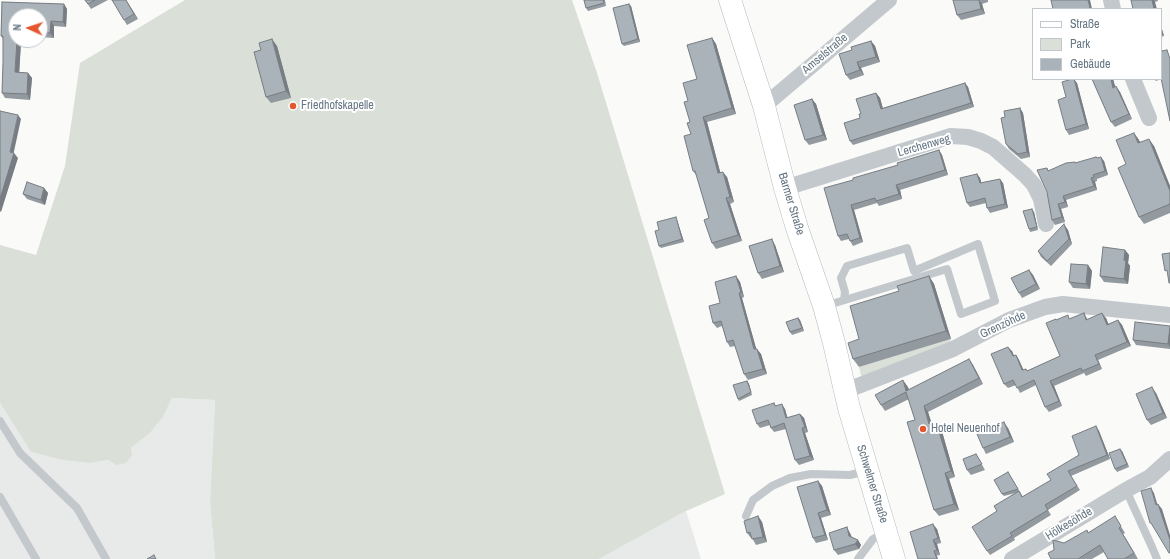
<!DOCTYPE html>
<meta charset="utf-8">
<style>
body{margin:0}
#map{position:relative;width:1170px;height:559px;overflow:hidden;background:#fafaf8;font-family:"Archivo Narrow",sans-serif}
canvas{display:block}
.legend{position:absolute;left:1032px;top:8px;width:130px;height:72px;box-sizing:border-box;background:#fff;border:1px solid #c1c8cd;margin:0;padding:5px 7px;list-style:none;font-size:12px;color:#657683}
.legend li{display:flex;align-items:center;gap:8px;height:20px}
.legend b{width:20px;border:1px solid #c1c8cd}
.north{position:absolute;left:8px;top:8px;width:40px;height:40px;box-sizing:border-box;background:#fff;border:1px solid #c1c8cd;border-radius:50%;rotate:273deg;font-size:11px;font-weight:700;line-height:16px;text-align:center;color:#657683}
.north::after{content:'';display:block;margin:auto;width:14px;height:18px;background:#e4572e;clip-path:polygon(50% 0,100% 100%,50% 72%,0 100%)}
</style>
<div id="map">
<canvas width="1170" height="559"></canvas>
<ul class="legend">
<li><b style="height:5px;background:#fff"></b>Straße</li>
<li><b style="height:11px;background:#dadfd7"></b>Park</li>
<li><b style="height:11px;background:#aab3b9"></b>Gebäude</li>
</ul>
<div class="north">N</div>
</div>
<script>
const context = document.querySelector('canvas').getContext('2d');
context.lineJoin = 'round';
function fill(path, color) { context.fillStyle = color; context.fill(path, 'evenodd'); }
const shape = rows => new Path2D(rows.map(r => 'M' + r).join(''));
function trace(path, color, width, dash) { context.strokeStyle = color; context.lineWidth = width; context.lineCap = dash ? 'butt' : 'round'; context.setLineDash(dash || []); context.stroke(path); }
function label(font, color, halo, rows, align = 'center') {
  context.font = font + ' "Archivo Narrow",sans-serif'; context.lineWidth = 4; context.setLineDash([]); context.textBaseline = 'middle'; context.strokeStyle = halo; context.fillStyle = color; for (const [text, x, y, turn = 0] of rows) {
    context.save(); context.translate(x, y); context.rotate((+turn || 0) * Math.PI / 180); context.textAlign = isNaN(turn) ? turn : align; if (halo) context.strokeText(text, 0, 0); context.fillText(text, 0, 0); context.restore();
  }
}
fill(shape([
 [172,398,215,400,210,502,215,559,0,559,0,403,31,452,62,460,89,463,109,460,131,448,150,433,163,417],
 [686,511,701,559,599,559]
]), '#e8e9e9');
fill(shape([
 [185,0,572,0,597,73,725,494,686,511,599,559,215,559,210,502,215,400,172,398,163,417,150,433,131,448,132,455,126,463,116,465,109,460,89,463,62,460,31,452,0,403,0,245,36,255,65,166,80,63],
 [951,339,949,345,862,379,859,367]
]), '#dadfd7');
const secondary = shape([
 [730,0,764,106,785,188,797,228,824,306,834,343,849,408,894,559]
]);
trace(secondary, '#b3babf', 23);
trace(shape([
 [825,306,947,269,961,314,995,301,978,244,914,271,907,248,847,266,841,278,845,292,844,300],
 [0,421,20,453,77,508,106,559],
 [1126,490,1152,547,1157,559],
 [0,497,36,559],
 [746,516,753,500,772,486,790,478,811,474,850,475,866,471],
 [858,559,873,539,885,533]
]), '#c3c8cc', 8);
trace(shape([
 [1111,0,1113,9],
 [1133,79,1149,118],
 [764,106,889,0],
 [785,188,951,136,968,137,981,141,993,147,1025,175,1034,185,1041,199,1046,224],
 [845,391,953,349,1009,320,1045,307,1063,304,1170,315],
 [1012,559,1126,490,1150,477,1170,459]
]), '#c3c8cc', 16);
trace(secondary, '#fff', 22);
fill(shape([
 [85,0,108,0,91,9],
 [126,0,138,19,127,25,124,20],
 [584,0,605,0,606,6,588,11,586,8],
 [953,0,988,0,988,2,982,4,985,14,961,20,957,15],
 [1131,0,1158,0,1158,1,1155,2],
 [2,2,64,4,67,9,66,27,54,26,54,38,40,37,40,16,16,16,16,40,24,40,24,42,21,42,19,72,28,73,32,78,30,100,5,98,2,93,3,63,3,39,1,36],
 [631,6,640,42,624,46,622,44],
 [1161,26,1164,36,1161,37],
 [712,38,716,44,736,114,707,122,720,172,727,177,734,202,730,204,742,241,716,249,712,243,709,218,697,176,693,171,690,122,697,79],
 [871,41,875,46,880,62,861,68,864,75,850,80,846,75,852,50],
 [277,46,291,98,271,103,266,97],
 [1092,79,1113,79,1115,87,1120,92,1132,119,1115,127,1111,122],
 [1154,79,1161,79,1156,81],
 [965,83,968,87,974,107,853,145,850,141,860,118,861,114,876,93,880,98,883,108],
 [1077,83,1089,129,1069,135,1066,130,1066,97],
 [812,99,816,104,827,140,809,145,805,140],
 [1020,108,1023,113,1030,157,1021,159,1009,149,1006,144,1005,117],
 [1134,133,1140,142,1154,146,1170,186,1170,213,1144,224,1139,217,1126,164],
 [939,150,942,155,948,175,900,190,902,199,879,206,877,203,854,210,863,242,853,246,849,239,841,241,838,236,853,180,898,165],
 [1097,158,1104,161,1108,175,1097,179,1097,181,1095,182,1097,190,1066,200,1068,207,1061,209,1065,222,1055,225,1052,220,1047,168,1049,171],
 [977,174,980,178,981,183,1003,183,1008,208,990,213,987,208,986,203,970,207,967,203],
 [44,188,48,193,45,205,27,199,23,194],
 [1034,212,1038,230,1030,232,1029,229],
 [677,220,684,242,661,248,659,246,659,230],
 [1068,230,1072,244,1051,266,1041,257,1038,251],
 [775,245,784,272,762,279,758,273],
 [1125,250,1129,255,1128,263,1130,266,1128,284,1104,282,1100,276],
 [1088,265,1092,271,1090,289,1073,288,1069,282],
 [1029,270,1033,275,1040,289,1022,298,1019,293],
 [736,276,740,282,744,297,742,298,756,349,761,354,767,374,748,380,744,374,735,346,730,347,727,342,722,326,717,328,713,323,720,303],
 [929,276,934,284,951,339,859,367,853,359,859,339,899,291],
 [1084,313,1088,320,1106,318,1108,324,1118,320,1122,325,1131,346,1098,360,1102,369,1086,376,1084,373,1054,386,1062,406,1049,412,1045,407,1036,385,1020,393,1016,385,1008,388,1004,384,1012,351,1014,356,1016,355,1019,360,1023,370,1026,369,1027,371,1060,356,1056,320,1070,319],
 [798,318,800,320,804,331,792,335,790,332],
 [1170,326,1170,349,1136,345,1133,340],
 [969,359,973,365,983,384,928,412,931,423,941,428,955,477,949,479,959,510,939,516,934,510,915,420,909,399,885,411,881,405,908,387,909,390],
 [747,381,749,384,752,395,739,401,738,399],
 [1156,393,1167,418,1151,425,1147,420],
 [774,403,776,406,785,409,787,418,800,414,804,418,808,432,805,433,814,460,799,465,795,460,786,429,774,432,771,428,770,425,760,428,757,424],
 [1096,426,1099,431,1110,459,1071,476,1080,490,1048,510,1051,515,1014,538,1015,540,990,555,987,551,997,511,1016,493,1004,496,1002,494,1008,472,1023,497,1051,480,1079,455],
 [1008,428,1014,442,986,454,983,448],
 [1122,451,1129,467,1117,472,1115,469],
 [976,454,985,470,971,475,967,470],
 [818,481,822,486,831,515,821,518,828,540,816,543,813,538],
 [758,516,762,522,767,542,756,545,752,538,751,538,747,533],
 [1119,523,1125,533,1123,534,1138,559,1108,559,1104,552,1092,559,1051,559,1064,543,1089,532],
 [937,529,941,543,937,544,940,555,918,559],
 [850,533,852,537,858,540,861,545,859,549,838,555,834,550]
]), '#929a9f');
fill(shape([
 [126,0,138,19,134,14],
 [979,0,982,4,985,14,981,9],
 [1088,0,1090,0,1092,9,1090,9,1090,8],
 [1152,0,1154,0,1155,2,1157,9,1154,9],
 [64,4,67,9,66,27,63,22],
 [629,4,631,6,640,42,638,39],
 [51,21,54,26,54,38,50,33],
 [1161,26,1164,36,1161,33],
 [712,38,716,44,736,114,732,108],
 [272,39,277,46,291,98,286,91],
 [17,40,19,40,21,42,19,77,15,72],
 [871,41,875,46,880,62,876,57],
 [857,62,861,68,864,75,860,70],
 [28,73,32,78,30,100,27,94],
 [1074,79,1077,83,1089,129,1086,124],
 [1111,79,1113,79,1117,93,1113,88],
 [965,83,968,87,974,107,971,103],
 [1116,86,1120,92,1132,119,1129,114],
 [876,93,880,98,884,114,881,109],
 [812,99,816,104,827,140,823,135],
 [1020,108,1023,113,1030,157,1027,152],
 [18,115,21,119,13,156,14,153,18,158,1,212,0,211,0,199],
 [703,117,707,122,722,179,718,173],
 [1134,133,1139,140,1143,150,1138,143],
 [1149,139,1154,146,1170,186,1170,191],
 [939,150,942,155,948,175,945,170],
 [1101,157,1104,161,1108,175,1105,171],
 [723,172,727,177,734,202,730,197],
 [977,174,980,178,983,188,980,183],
 [1091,178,1095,182,1097,190,1094,186],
 [1000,179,1003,183,1008,208,1005,204],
 [896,185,900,190,902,199,899,194],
 [44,188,48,193,45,205,41,200],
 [1063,196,1066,200,1068,207,1065,202],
 [726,198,730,204,742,241,738,235],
 [1058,204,1061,209,1065,222,1062,217],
 [851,205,854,210,863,242,860,238],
 [1032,209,1034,212,1038,230,1037,227],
 [676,217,677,220,684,242,682,239],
 [1064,224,1068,230,1072,244,1069,239],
 [772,239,775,245,784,272,780,266],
 [1125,250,1129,255,1128,263,1130,266,1128,284,1124,279,1124,260],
 [1088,265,1092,271,1090,289,1086,284],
 [1029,270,1033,275,1040,289,1036,284],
 [736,276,740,282,744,297,741,292],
 [929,276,934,284,951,339,946,331],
 [739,293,742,298,758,355,754,349],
 [1102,313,1106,318,1111,330,1107,325],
 [798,318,800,320,804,331,802,328],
 [1118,320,1122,325,1131,346,1127,342],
 [1170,326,1170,347,1168,344],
 [1008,347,1012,351,1016,361,1013,356],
 [757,349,761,354,767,374,763,369],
 [1016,355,1019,360,1026,375,1022,370],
 [1095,355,1098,360,1102,369,1099,364],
 [969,359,973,365,983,384,979,378],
 [903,380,908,387,911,397,906,391],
 [747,381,749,384,752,395,751,392],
 [1050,381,1054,386,1062,406,1059,401],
 [1152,387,1156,393,1167,418,1163,413],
 [782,404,785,409,789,423,786,418],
 [924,406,928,412,934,430,929,424],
 [800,414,804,418,808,432,805,427],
 [936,422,941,428,955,477,951,471],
 [1004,422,1008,428,1014,442,1010,437],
 [1096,426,1099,431,1110,459,1107,455],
 [802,428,805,433,814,460,810,456],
 [1120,449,1122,451,1129,467,1127,464],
 [945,473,949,479,959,510,954,504],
 [818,481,822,486,831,515,827,510],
 [1151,488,1154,493,1159,510,1156,505],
 [1158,504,1162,509,1170,535,1170,540],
 [818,513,821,518,828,540,825,535],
 [758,516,762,522,767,542,763,537],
 [933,524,937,529,941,543,938,538],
 [847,527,850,533,853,542,849,536],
 [1119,528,1123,534,1138,559,1134,553],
 [858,540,861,545,859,549,855,544],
 [933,540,937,544,940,555,937,550],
 [934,551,937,556,938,559,937,559]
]), '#777d82');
const building = shape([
 [85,0,95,0,88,4,85,0],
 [112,0,126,0,134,14,124,20,112,0],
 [584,0,603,0,604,3,586,8,584,0],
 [953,0,979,0,981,9,957,15,953,0],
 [1051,0,1088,0,1090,8,1087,9,1053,9,1051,0],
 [1131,0,1152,0,1154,9,1133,9,1131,0],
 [2,2,64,4,63,22,51,21,50,33,40,32,40,16,16,16,16,40,17,40,15,72,28,73,27,94,2,93,3,62,3,36,1,36,2,2],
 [629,4,638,39,622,44,613,8,629,4],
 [712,38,732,108,703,117,718,173,723,172,730,197,726,198,738,235,712,243,704,220,709,218,695,171,693,171,684,136,691,134,687,123,690,122,684,102,688,101,683,83,697,79,687,45,712,38],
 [272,39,286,91,266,97,254,52,261,50,259,43,272,39],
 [871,41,876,57,857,62,860,70,846,75,839,54,852,50,851,47,871,41],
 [1167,50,1170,59,1170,121,1161,78,1161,51,1167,50],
 [1072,79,1074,79,1086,124,1066,130,1058,100,1066,97,1062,82,1072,79],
 [1092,79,1111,79,1113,88,1116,86,1129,114,1111,122,1092,79],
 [965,83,971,103,850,141,844,123,860,118,859,114,861,114,856,99,876,93,881,109,965,83],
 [812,99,823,135,805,140,794,105,812,99],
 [1020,108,1027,152,1018,154,1006,144,1001,118,1005,117,1004,111,1020,108],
 [0,111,18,115,10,152,14,153,0,199,0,111],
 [1134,133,1138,143,1149,139,1170,191,1170,204,1139,217,1118,168,1126,164,1116,140,1134,133],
 [939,150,945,170,896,185,899,194,876,201,875,198,851,205,860,238,850,241,847,234,838,236,824,188,853,180,853,178,898,165,897,163,939,150],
 [1096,157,1097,158,1101,157,1105,171,1093,175,1094,177,1091,178,1094,186,1063,196,1065,202,1058,204,1062,217,1052,220,1047,192,1037,170,1047,168,1048,171,1066,163,1075,162,1075,163,1096,157],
 [977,174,980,183,1000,179,1005,204,987,208,985,198,967,203,960,178,977,174],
 [27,182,44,188,41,200,23,194,27,182],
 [1032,209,1037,227,1029,229,1023,211,1032,209],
 [676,217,682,239,659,246,655,231,659,230,657,222,676,217],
 [1064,224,1069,239,1047,261,1038,251,1064,224],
 [772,239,780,266,758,273,749,246,772,239],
 [1103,247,1125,250,1124,260,1126,261,1124,279,1100,276,1103,247],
 [1170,253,1170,283,1169,283,1167,270,1165,271,1162,254,1170,253],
 [1071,264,1088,265,1086,284,1069,282,1071,264],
 [1029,270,1036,284,1019,293,1011,278,1029,270],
 [736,276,741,292,739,293,754,349,757,349,763,369,744,374,733,340,727,342,721,321,713,323,709,306,720,303,715,282,736,276],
 [929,276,946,331,853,359,848,343,859,339,850,306,899,291,897,286,929,276],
 [1084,313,1086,320,1102,313,1107,325,1118,320,1127,342,1095,355,1099,364,1082,371,1081,368,1050,381,1059,401,1045,407,1034,380,1017,388,1013,380,1004,384,991,354,1008,347,1013,356,1016,355,1022,370,1026,369,1027,371,1060,356,1046,323,1056,319,1056,320,1068,315,1069,319,1084,313],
 [798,318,802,328,790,332,786,322,798,318],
 [1135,322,1170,326,1168,344,1133,340,1135,322],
 [969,359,979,378,924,406,929,424,936,422,951,471,945,473,954,504,934,510,907,422,915,420,906,392,881,405,875,395,903,380,906,391,969,359],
 [747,381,751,392,738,399,733,385,747,381],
 [1152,387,1163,413,1147,420,1136,394,1152,387],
 [774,403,775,406,782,404,786,418,800,414,805,427,802,428,810,456,795,460,784,423,771,428,768,420,757,424,752,410,774,403],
 [1004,422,1010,437,983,448,977,434,1004,422],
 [1096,426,1107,455,1068,471,1077,486,1045,505,1048,510,1010,533,1012,536,987,551,972,527,997,511,994,506,1019,491,1022,497,1051,480,1047,474,1079,455,1072,436,1096,426],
 [1120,449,1127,464,1115,469,1109,453,1120,449],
 [976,454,982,464,967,470,963,459,976,454],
 [1008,472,1018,489,1002,494,994,480,1008,472],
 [818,481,827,510,818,513,825,535,813,538,797,487,818,481],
 [1151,488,1156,505,1158,504,1170,540,1170,553,1169,553,1151,523,1150,523,1141,491,1151,488],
 [758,516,763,537,752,539,750,532,747,533,744,521,758,516],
 [1115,516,1121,526,1119,528,1134,553,1124,559,1108,559,1100,545,1078,559,1051,559,1048,553,1054,550,1053,540,1064,543,1087,530,1088,533,1115,516],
 [933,524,938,538,933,540,937,550,934,551,937,559,918,559,910,532,933,524],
 [847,527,849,536,858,540,855,544,834,550,829,533,847,527],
 [154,555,156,559,147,559,154,555]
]);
fill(building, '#aab3b9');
trace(building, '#777d82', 1);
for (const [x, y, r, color] of [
 [293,106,4,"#e4572e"],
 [923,429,4,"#e4572e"]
]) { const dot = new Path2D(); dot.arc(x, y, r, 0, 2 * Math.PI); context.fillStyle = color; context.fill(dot); trace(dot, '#fff', 1.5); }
label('12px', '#657683', '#fff', [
 ["Amselstraße",825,54,-40],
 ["Lerchenweg",924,146,-16],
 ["Barmer Straße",791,204,73],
 ["Grenzöhde",1003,325,-25],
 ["Schwelmer Straße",872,484,73],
 ["Hölkesöhde",1069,524,-31]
]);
label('12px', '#657683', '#fff', [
 ["Friedhofskapelle",301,106],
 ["Hotel Neuenhof",931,429]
], 'left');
</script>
